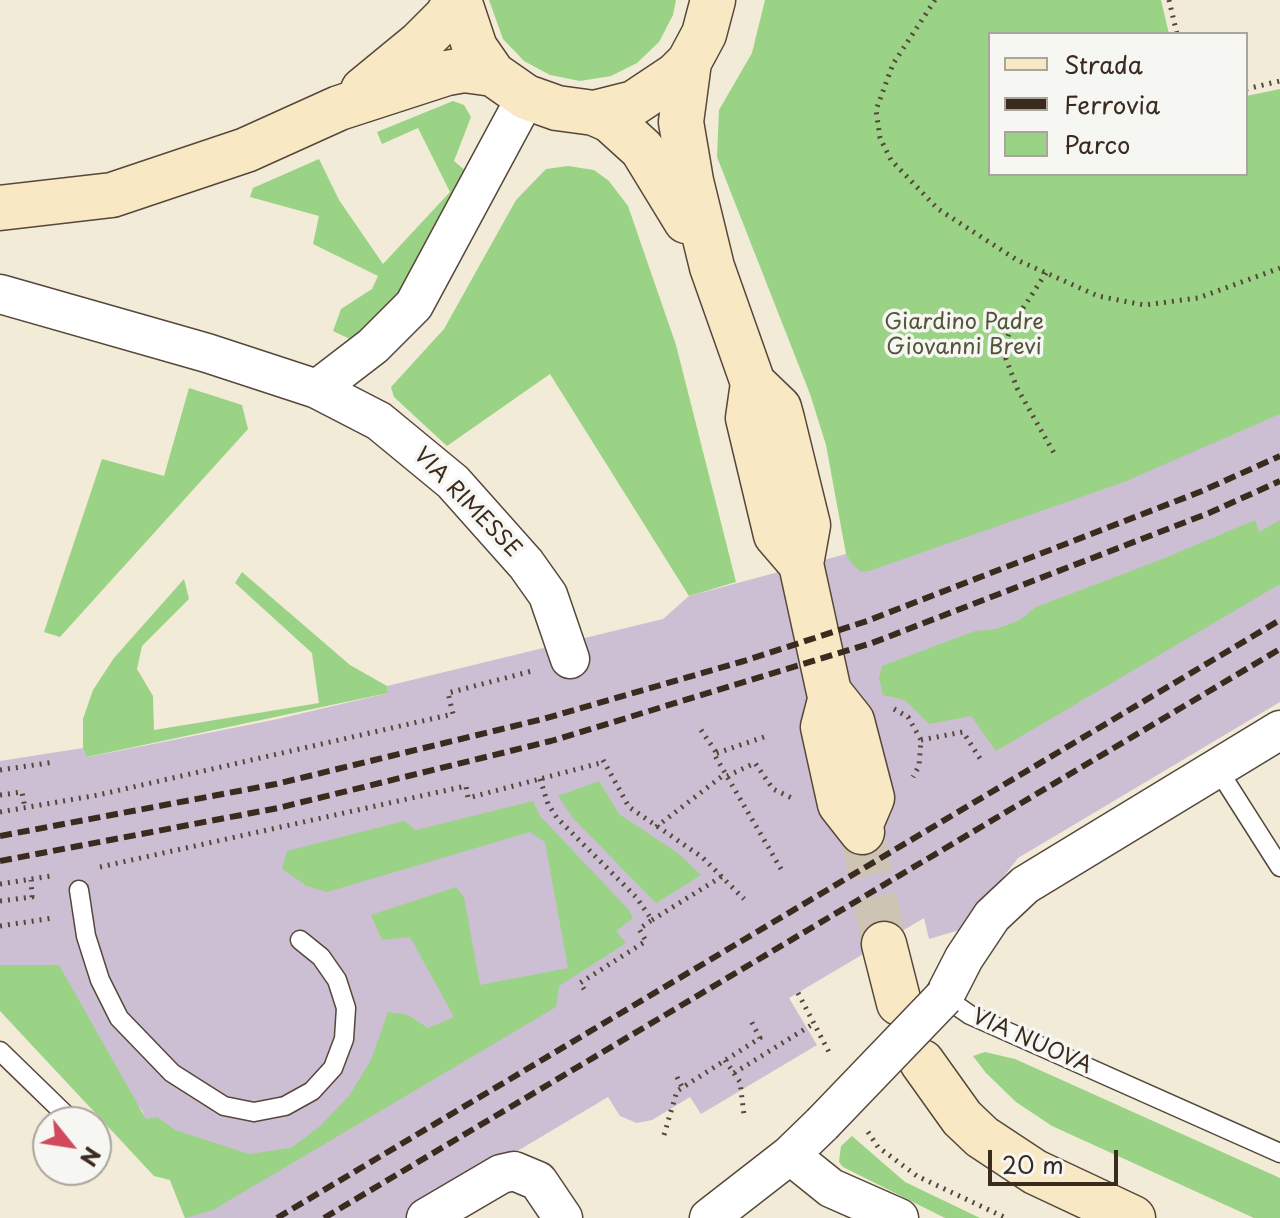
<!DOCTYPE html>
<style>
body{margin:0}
#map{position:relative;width:1280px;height:1218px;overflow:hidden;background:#f1ebd8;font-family:"Playpen Sans",sans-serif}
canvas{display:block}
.legend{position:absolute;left:988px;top:32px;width:260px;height:144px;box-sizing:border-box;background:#f6f6f2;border:2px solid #aba49d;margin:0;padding:10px 14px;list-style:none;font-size:24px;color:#3b2a1e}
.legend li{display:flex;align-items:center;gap:16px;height:40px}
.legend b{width:40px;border:2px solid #aba49d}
.north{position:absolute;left:32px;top:1106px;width:80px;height:80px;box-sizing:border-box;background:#f6f6f2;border:2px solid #aba49d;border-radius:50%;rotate:120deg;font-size:22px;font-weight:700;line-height:32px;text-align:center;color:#3b2a1e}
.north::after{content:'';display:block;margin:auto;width:28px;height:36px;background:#d1495b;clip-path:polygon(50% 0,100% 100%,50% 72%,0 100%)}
.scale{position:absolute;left:988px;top:1150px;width:130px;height:36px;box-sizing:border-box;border:4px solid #3b2a1e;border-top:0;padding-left:10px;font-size:24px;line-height:28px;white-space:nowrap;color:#3b2a1e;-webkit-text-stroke:6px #f6f6f2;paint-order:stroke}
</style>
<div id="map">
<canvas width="1280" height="1218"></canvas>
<ul class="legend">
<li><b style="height:10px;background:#f8e8c3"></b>Strada</li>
<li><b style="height:10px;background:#3b2a1e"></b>Ferrovia</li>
<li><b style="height:22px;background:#9ad385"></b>Parco</li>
</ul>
<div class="north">N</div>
<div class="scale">20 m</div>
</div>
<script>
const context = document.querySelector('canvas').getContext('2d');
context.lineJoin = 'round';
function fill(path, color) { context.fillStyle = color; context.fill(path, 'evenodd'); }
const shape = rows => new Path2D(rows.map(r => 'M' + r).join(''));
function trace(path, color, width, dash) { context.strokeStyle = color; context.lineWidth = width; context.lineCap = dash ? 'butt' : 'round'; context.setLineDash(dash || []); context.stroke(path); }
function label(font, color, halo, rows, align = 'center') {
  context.font = font + ' "Playpen Sans",sans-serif'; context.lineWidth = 7; context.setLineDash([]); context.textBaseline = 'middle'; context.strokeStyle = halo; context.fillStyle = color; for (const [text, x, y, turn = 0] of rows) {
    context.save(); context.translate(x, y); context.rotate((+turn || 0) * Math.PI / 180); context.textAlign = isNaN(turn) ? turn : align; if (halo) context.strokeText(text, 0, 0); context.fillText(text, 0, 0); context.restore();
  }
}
fill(shape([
 [1280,371,1280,702,1018,858,963,929,929,939,924,918,789,998,817,1045,701,1114,690,1097,652,1120,637,1123,620,1116,608,1097,405,1218,185,1218,142,1110,0,965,0,761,83,748,88,757,278,719,388,693,387,686,663,619,689,596,846,554]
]), '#ccbed3');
fill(shape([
 [489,0,676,0,673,15,659,42,637,63,611,76,580,81,550,75,524,61,503,39],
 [765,0,1161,0,1169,34,990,34,990,174,1246,174,1246,96,1280,89,1280,414,1124,482,869,571,861,572,852,564,846,554,826,445,810,394,717,157,719,110,752,53],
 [453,101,464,105,471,117,454,161,467,172,399,298,354,341,333,331,341,309,372,289,378,276,313,244,319,216,250,197,253,188,319,159,339,200,383,264,450,192,418,128,382,144,377,132],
 [568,166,594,170,609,181,628,206,676,345,736,582,689,596,550,374,447,446,394,397,391,387,444,329,516,200,546,169],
 [189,388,242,405,248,429,60,637,44,632,102,459,164,476],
 [1255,520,1259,532,1280,520,1280,584,996,751,971,716,929,724,905,700,883,695,879,678,882,666,975,631,996,629,1020,620,1036,607,1160,560],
 [242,572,350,665,387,686,388,693,87,757,83,748,83,719,93,690,114,658,184,579,189,599,142,646,137,669,153,696,154,730,319,703,312,653,235,583],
 [599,781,619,814,679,854,701,875,656,903,573,818,558,796],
 [533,801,540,816,628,909,633,918,616,931,626,943,559,986,556,1007,213,1210,185,1218,170,1180,154,1176,0,1011,0,965,59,965,146,1119,157,1117,175,1130,249,1154,291,1148,319,1127,349,1096,371,1060,388,1012,408,1015,428,1028,454,1017,410,937,382,940,371,915,456,887,464,897,480,985,568,968,545,842,530,832,327,892,307,886,282,869,287,851,404,821,416,830],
 [985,1052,1015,1059,1280,1178,1280,1218,1254,1218,1052,1126,1016,1102,986,1073,973,1056],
 [852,1136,905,1182,980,1218,945,1218,843,1167,839,1162,841,1146]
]), '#9ad385');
trace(shape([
 [862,832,884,944]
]), '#cdc4b3', 44, [44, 22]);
const lane = shape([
 [1217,768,1280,867],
 [79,890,86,936,100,980,119,1018,172,1073,224,1106,254,1112,285,1106,312,1091,333,1068,344,1039,346,1008,337,980,321,957,300,940],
 [944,997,970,1015,1280,1153],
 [0,1051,71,1120]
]);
const street = shape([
 [0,294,207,353,317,389,379,421,453,482,526,564,548,595,570,659],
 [317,389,373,346,414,305,526,97],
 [944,997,964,958,992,916,1025,885,1280,730],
 [790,1155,831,1188,899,1218],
 [426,1218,501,1174,514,1171,538,1181,563,1218],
 [709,1218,790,1155,822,1124]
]);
const secondary = shape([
 [459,0,475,48,493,74,526,97,557,108,594,113,634,103,676,75,689,62,704,34,713,0],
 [689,62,681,122,691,181,712,267,753,383,779,408,782,419,808,525,801,564,829,692,852,721,872,798,860,826],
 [363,90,419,44,446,17,457,0],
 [594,113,610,120,642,149,686,221],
 [0,208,112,195,246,150,339,108,447,73,464,70,493,74],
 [753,383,748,418,776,535,801,564],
 [830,700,823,727,840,804,862,832],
 [884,944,899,1003],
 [922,1062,962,1118,982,1137,1035,1172,1133,1218]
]);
trace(lane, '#56473a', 21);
trace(street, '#56473a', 41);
trace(secondary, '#56473a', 47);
trace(shape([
 [935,0,893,64,876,110,880,138,891,160,938,209,1017,260,1098,296,1144,305,1198,298,1280,268],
 [1169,0,1177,34],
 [1246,89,1280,81],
 [1046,273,1012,325,1007,339,1006,359,1017,388,1054,453],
 [894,709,908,717,921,740,919,766,913,777],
 [701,730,716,752],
 [764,737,714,754,781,869],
 [921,740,963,732,981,760],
 [603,760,629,807,702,857,744,899],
 [0,770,55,762],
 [727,776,755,763,773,789,796,800],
 [540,779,548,804,557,818,636,897,652,920,639,929,646,941,580,983,586,992],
 [0,795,22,792,25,808],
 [0,812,98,795,453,714,448,693,532,671],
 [656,827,725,774],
 [100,867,466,786,468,798,604,762],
 [0,884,51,876],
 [0,901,32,897,31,880],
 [652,920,724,875],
 [0,926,53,918],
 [798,993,831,1056],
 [725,1060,740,1082,744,1115],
 [734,1073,813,1024],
 [677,1077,682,1087],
 [868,1132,878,1147,917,1176,1006,1218],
 [664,1135,677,1091,760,1038,750,1019]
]), '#56473a', 5, [2, 6]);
trace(lane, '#fff', 18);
trace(street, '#fff', 38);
trace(secondary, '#f8e8c3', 44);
trace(shape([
 [0,836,276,784,543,719,744,661,867,621,1202,491,1280,456],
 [0,861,278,808,551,741,872,643,1209,513,1280,481],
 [277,1218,1280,620],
 [324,1218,1280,649]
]), '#3b2a1e', 6, [12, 6]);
const streetBridge = shape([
 [822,1124,944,997]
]);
trace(streetBridge, '#56473a', 41, []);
trace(streetBridge, '#fff', 38);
label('22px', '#535438', '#f6f6f2', [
 ["Giardino Padre",964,323],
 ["Giovanni Brevi",964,348]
]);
label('22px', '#3b2a1e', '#f6f6f2', [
 ["VIA RIMESSE",467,503,46],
 ["VIA NUOVA",1032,1042,24]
]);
</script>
